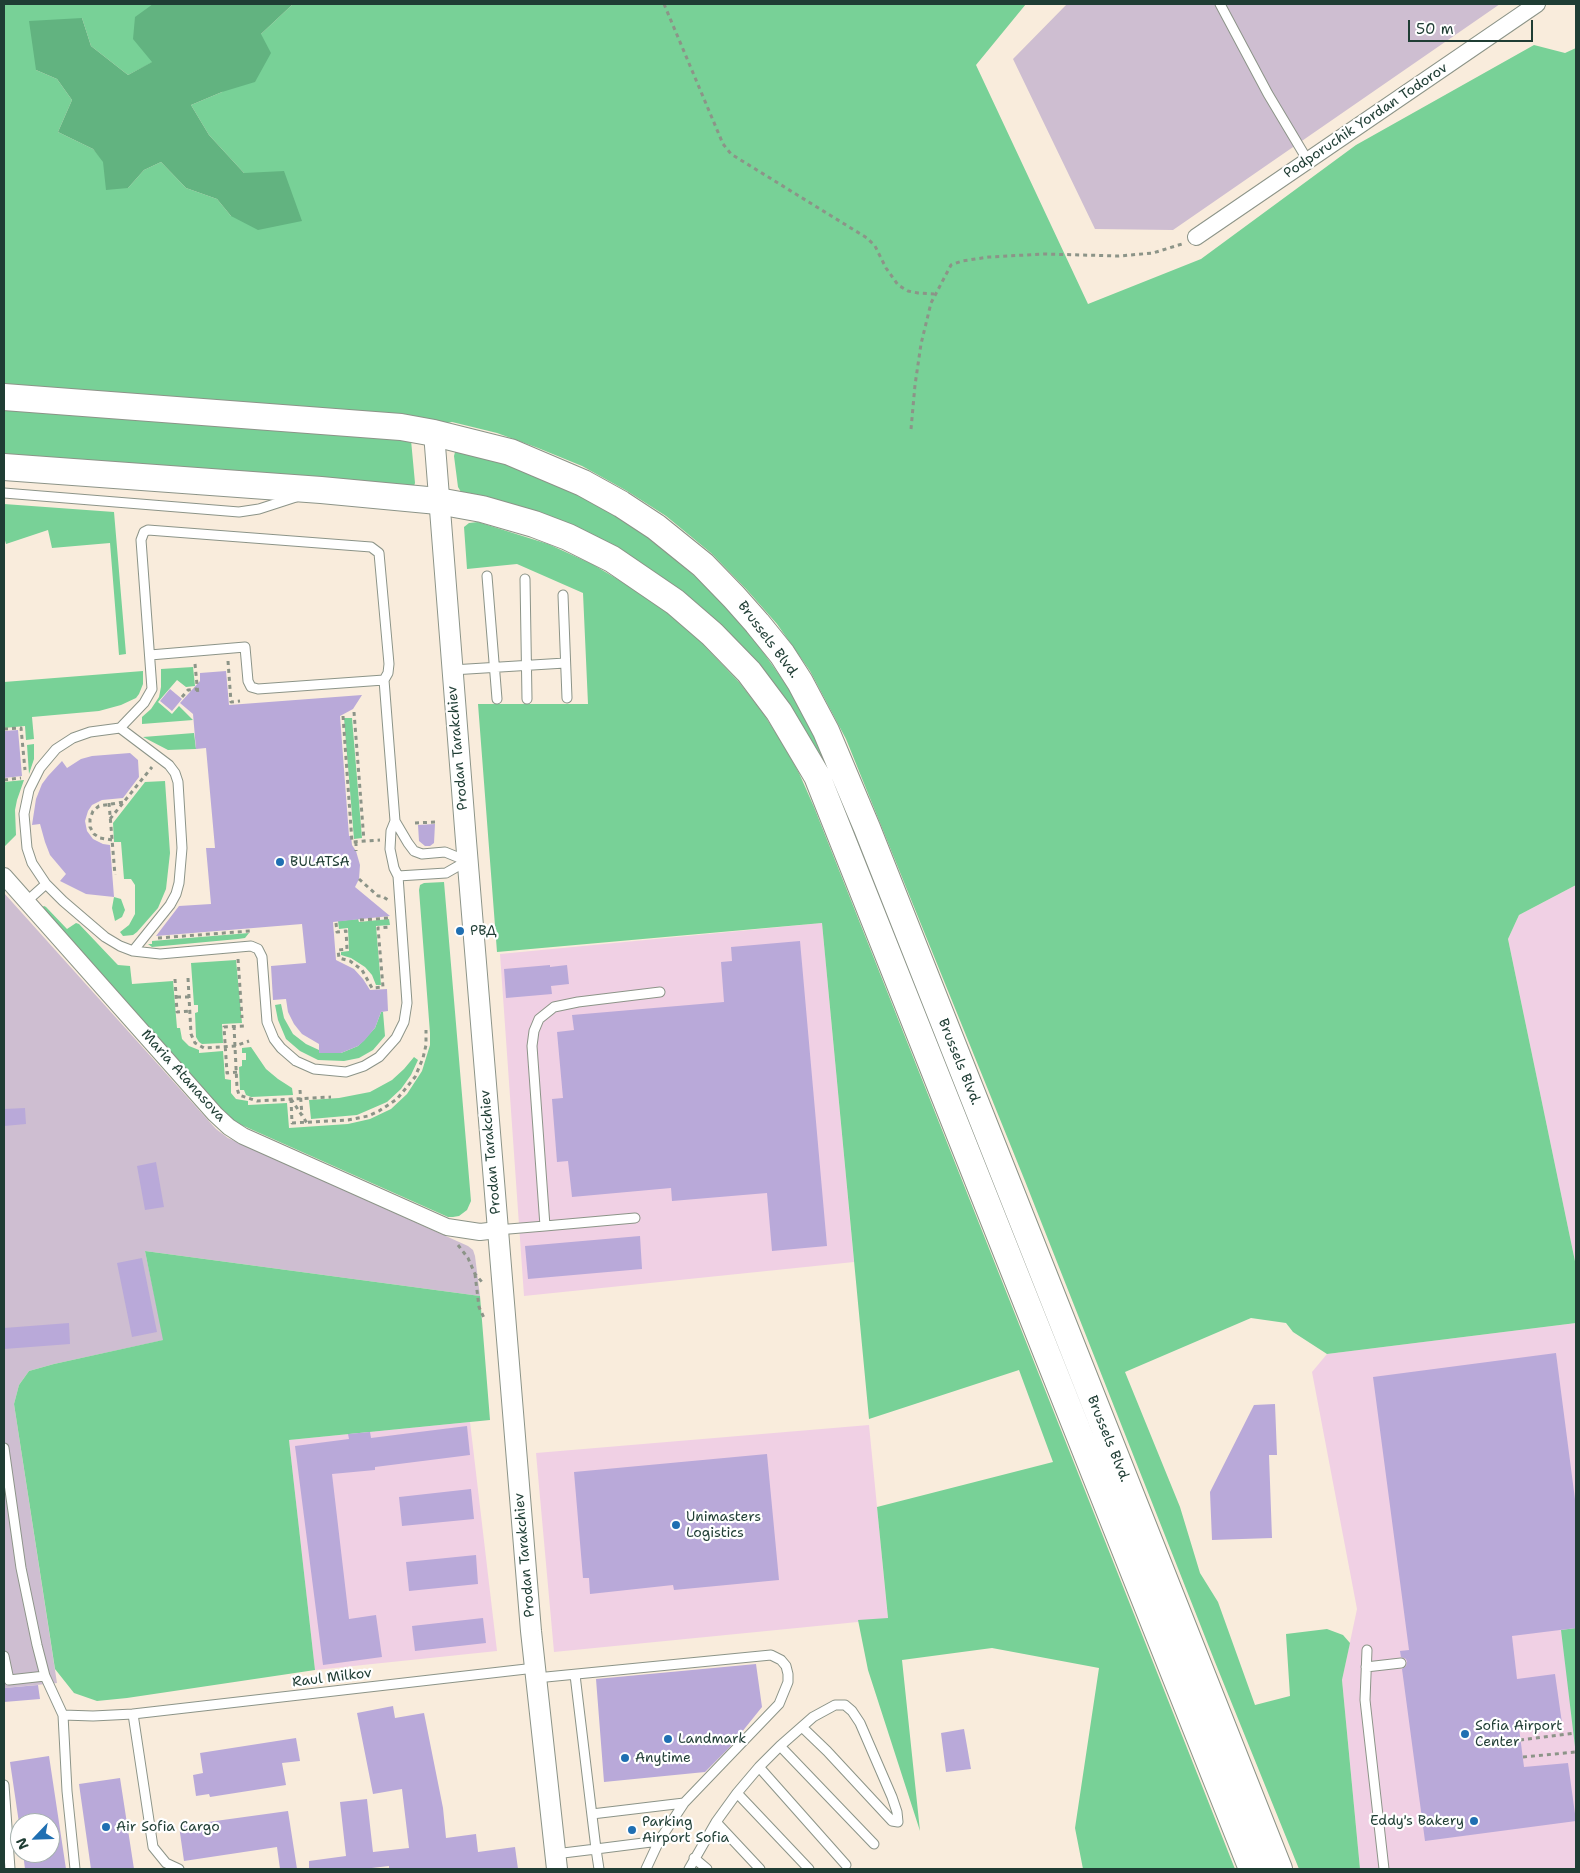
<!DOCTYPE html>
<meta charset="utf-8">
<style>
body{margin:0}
#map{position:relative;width:1580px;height:1873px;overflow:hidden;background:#f9ecdc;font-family:"Shantell Sans",sans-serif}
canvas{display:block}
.frame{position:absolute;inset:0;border:5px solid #1f3d34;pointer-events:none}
.north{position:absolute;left:10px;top:1813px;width:50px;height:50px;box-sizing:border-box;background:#fff;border:1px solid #a5b1ae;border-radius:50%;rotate:246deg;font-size:14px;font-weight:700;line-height:20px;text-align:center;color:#1f3d34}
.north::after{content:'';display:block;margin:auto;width:18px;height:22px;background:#1f6fb2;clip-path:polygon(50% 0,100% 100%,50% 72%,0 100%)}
.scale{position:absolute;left:1408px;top:20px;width:125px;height:22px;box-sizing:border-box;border:2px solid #1f3d34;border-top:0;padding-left:6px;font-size:15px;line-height:18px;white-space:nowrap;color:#1f3d34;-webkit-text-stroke:4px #fff;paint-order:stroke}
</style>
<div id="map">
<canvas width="1580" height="1873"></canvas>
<div class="frame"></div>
<div class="north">N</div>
<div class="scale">50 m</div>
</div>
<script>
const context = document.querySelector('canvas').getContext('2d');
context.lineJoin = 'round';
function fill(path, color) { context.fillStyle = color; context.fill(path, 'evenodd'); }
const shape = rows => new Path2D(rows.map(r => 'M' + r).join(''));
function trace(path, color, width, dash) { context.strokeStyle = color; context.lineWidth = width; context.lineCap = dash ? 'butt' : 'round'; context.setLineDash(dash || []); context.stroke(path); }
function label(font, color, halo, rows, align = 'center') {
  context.font = font + ' "Shantell Sans",sans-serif'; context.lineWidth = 4.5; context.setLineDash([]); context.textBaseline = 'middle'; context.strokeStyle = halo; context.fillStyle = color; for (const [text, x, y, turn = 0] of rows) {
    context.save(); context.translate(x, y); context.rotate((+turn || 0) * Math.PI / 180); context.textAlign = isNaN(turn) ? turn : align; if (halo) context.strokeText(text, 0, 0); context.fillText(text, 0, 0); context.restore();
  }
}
fill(shape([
 [1576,885,1576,1266,1508,939,1519,915],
 [822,923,854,1262,524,1296,500,954],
 [1576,1323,1576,1869,1360,1869,1342,1680,1357,1609,1312,1372,1327,1354],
 [470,1422,497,1651,315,1670,289,1440],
 [869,1425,888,1619,554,1652,536,1453]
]), '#f0d0e4');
fill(shape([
 [1067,4,1500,4,1173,230,1095,229,1013,59],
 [4,893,216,1129,228,1138,468,1246,473,1250,475,1256,480,1296,145,1251,164,1340,54,1364,29,1371,19,1385,14,1404,57,1683,4,1688]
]), '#cebed1');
fill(shape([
 [4,4,153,4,153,62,128,75,91,46,82,18,36,70,57,79,72,100,58,132,93,149,128,188,144,170,161,162,186,188,217,199,231,216,244,173,209,135,191,105,222,92,261,34,293,4,1026,4,976,65,1088,304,1201,259,1356,145,1534,45,1565,53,1576,48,1576,885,1519,915,1508,939,1576,1266,1576,1323,1327,1354,1293,1332,1286,1323,1251,1318,1125,1372,1180,1507,1200,1573,1218,1602,1255,1705,1290,1696,1286,1634,1327,1629,1343,1635,1350,1643,1342,1680,1360,1869,1299,1869,1215,1662,1025,1181,846,739,810,671,777,624,747,590,711,553,666,516,627,491,582,466,538,448,497,433,452,422,447,423,4,387],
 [4,407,411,440,415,483,414,486,4,457],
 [458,450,496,460,580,495,630,524,656,543,704,584,749,632,792,693,822,750,1015,1231,1098,1452,858,852,719,626,461,492,458,487,454,456,455,452],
 [4,504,114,512,126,654,119,655,110,543,52,548,48,530,6,544,4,537],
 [478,522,548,544,592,564,634,589,667,612,696,637,739,682,763,713,783,744,799,773,814,807,1235,1869,1083,1869,1075,1828,1099,1668,992,1648,902,1660,920,1831,868,1670,858,1620,888,1618,877,1507,1053,1462,1019,1370,869,1419,822,923,497,952,478,704,588,704,583,593,517,564,467,569,464,527,469,523],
 [193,667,195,686,186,687,177,680,158,702,172,714,179,706,193,720,142,724,142,717,151,709,159,697,161,687,161,669],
 [143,671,143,684,139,694,136,698,121,705,99,711,32,717,34,739,26,740,25,726,4,728,4,682],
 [344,718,352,718,362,838,354,839],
 [194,733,196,749,168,750,143,737],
 [34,744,34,759,29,774,27,745],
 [24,780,17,800,15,810,16,835,4,847,4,782],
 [165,781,170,853,166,889,158,908,137,932,133,935,123,936,120,932,129,925,135,914,135,885,131,879,124,879,121,842,114,842,113,823,145,782],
 [444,882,471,1201,467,1210,459,1216,453,1217,448,1217,237,1123,227,1115,41,908,44,906,46,907,67,929,76,923,79,924,115,962,118,965,130,966,132,984,173,981,177,1028,180,1028,182,1039,189,1046,199,1050,199,1053,223,1051,225,1079,231,1080,231,1093,236,1099,248,1101,248,1105,287,1103,289,1128,348,1124,370,1119,391,1109,407,1094,422,1071,430,1045,430,1033,419,890,420,885,424,883],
 [114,897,121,899,125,910,122,917,115,921,112,908],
 [358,919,359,922,389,919,390,925,376,926,381,985,376,985,372,975,365,967,351,958,341,955,341,952,349,951,348,928,339,929,338,921],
 [249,933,245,938,238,939,152,947,148,944,152,944,152,941],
 [236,960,242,1023,222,1024,223,1043,202,1044,199,1042,196,1037,195,1013,198,1012,198,1005,194,1005,191,963],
 [281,1004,284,1018,293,1034,306,1044,319,1050,319,1053,341,1053,358,1046,375,1028,381,1012,383,1012,385,1036,373,1050,359,1058,344,1061,318,1060,300,1051,286,1039,278,1020,275,1005],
 [251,1047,266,1069,278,1079,292,1088,293,1095,251,1097,246,1095,244,1090,240,1090,239,1067,242,1066,242,1060,246,1060,246,1053,242,1053,242,1048],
 [414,1057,418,1060,411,1075,401,1089,387,1102,357,1115,311,1119,309,1100,339,1098,370,1092,392,1080,404,1069],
 [145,1251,480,1296,490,1420,289,1440,315,1670,127,1698,97,1701,74,1693,55,1669,14,1404,19,1385,29,1371,54,1364,163,1340],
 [1576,1628,1576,1755,1561,1630]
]), '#78d197');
fill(shape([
 [153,4,293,4,261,34,271,53,255,82,222,92,191,105,209,135,244,173,284,171,302,221,258,230,231,216,217,199,186,188,161,162,144,170,128,188,106,190,103,162,93,149,58,132,72,100,57,79,36,70,29,21,82,18,91,46,128,75,152,62,133,39,135,17]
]), '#62b380');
fill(shape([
 [226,671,229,705,362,695,353,709,340,716,349,836,351,836,352,845,356,851,360,865,359,879,355,887,390,916,333,922,336,960,354,969,363,979,370,990,387,989,388,1011,381,1012,375,1028,364,1041,358,1046,341,1053,319,1053,319,1044,302,1034,294,1024,288,1012,286,999,273,1000,271,966,306,963,302,924,156,936,179,906,211,904,206,848,215,848,206,748,196,749,193,714,180,703,200,681,200,673],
 [170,689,182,699,172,711,160,701],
 [18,730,22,776,4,778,4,731],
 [130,753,138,760,139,777,123,798,102,800,92,805,88,811,85,821,87,831,93,839,103,844,110,845,114,897,86,894,60,881,66,874,50,855,45,842,40,824,32,825,36,799,42,784,48,776,62,761,67,768,81,759,92,756],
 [435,824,434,843,430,846,425,846,419,841,418,825],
 [800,941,827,1246,772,1251,767,1193,672,1201,671,1188,572,1197,568,1161,557,1162,552,1099,563,1098,557,1032,574,1030,572,1015,724,1002,721,962,732,961,731,947],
 [550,965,550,967,567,965,569,984,551,986,552,994,506,998,504,969],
 [25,1108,26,1124,4,1126,4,1109],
 [156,1162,164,1207,145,1210,137,1166],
 [640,1236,642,1269,528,1279,525,1246],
 [142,1258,157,1332,132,1337,117,1263],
 [69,1323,70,1344,4,1349,4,1328],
 [1556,1353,1576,1507,1576,1628,1512,1636,1517,1679,1555,1674,1562,1723,1519,1728,1524,1767,1568,1763,1576,1821,1425,1841,1402,1669,1406,1666,1407,1662,1406,1659,1401,1657,1400,1651,1409,1650,1373,1377],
 [1275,1404,1277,1455,1269,1455,1272,1538,1212,1540,1210,1492,1254,1405],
 [467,1426,470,1455,375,1467,375,1470,332,1474,349,1619,376,1615,382,1657,323,1665,295,1446,349,1439,348,1434,370,1432,371,1438],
 [767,1454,779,1580,674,1590,673,1585,590,1594,589,1578,583,1578,574,1472],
 [471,1489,474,1519,402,1526,399,1497],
 [476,1555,478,1584,409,1591,406,1562],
 [483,1618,486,1643,415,1651,412,1626],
 [756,1664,762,1707,729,1748,705,1772,604,1782,596,1679],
 [38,1685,40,1699,4,1702,4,1688],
 [393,1706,395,1718,424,1713,443,1808,446,1838,476,1834,478,1852,515,1847,518,1869,389,1869,389,1866,363,1869,309,1869,309,1861,346,1856,340,1802,367,1799,373,1852,409,1848,402,1789,373,1794,357,1713],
 [964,1729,971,1769,946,1772,941,1733],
 [296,1738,300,1761,282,1763,286,1785,210,1797,209,1794,196,1796,193,1775,203,1773,200,1753],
 [49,1756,66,1869,25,1869,23,1853,50,1853,50,1823,19,1823,10,1762],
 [120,1778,134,1869,91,1869,79,1784],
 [288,1811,297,1869,280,1869,277,1847,184,1861,179,1826]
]), '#b9a9d9');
const service = shape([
 [1220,4,1268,94,1308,161],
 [4,493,239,512,259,509,296,497],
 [148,530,371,547,379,553,389,664,388,673,384,680,395,821,391,831,390,849,394,868,398,876,407,1003,404,1022,396,1038,379,1057,364,1066,346,1072,314,1069,296,1061,281,1048,274,1039,267,1022,262,957,258,949,251,946,160,954,133,951,120,946,105,937,63,901,46,884,32,863,27,848,24,814,29,790,40,768,56,749,73,738,90,732,120,728,144,703,152,689,141,540,144,532,148,530],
 [487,576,497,699],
 [525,579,527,699],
 [563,595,567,698],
 [150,655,245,647,248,681,251,687,258,689,384,680],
 [452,670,565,663],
 [120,728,169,765,175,773,178,782,182,848,179,883,176,894,170,905,133,951],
 [395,821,408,843,414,851,422,854,445,852,467,861],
 [398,876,446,873,467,861],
 [27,901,46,884],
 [545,1226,635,1218],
 [497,1230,545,1226,532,1046,534,1031,539,1019,554,1007,578,1002,660,992],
 [4,1448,21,1568,37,1645,45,1676,63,1715,67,1791,75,1869],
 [1367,1650,1365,1700,1384,1869],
 [4,1656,9,1680,45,1676],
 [1366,1667,1401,1663],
 [536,1678,771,1655,781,1660,786,1666,788,1674,788,1682,779,1704,684,1803,659,1841,646,1869],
 [133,1714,153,1847,166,1863,179,1869],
 [63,1715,93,1716,133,1714,535,1668],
 [780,1746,874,1844],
 [759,1767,846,1865],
 [4,1785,10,1869],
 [737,1793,809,1869],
 [592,1814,684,1803],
 [716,1822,760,1869],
 [555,1854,596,1849,575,1675],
 [694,1858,707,1869],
 [599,1869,596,1849,659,1841],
 [689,1869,716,1822,737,1793,759,1767,780,1746,813,1717,835,1705,845,1705,852,1711,860,1723,892,1797,897,1812,898,1822,892,1821,827,1751,802,1727]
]);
const minor = shape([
 [1196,237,1537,4],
 [4,876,215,1114,229,1127,243,1136,447,1227,480,1232,497,1230]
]);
const tertiary = shape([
 [434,433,466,841,531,1631,557,1869]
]);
const primary = shape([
 [4,397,401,427,434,433,510,452,583,483,621,504,656,527,703,565,734,597,757,623,782,654,800,682,826,731,867,828,1279,1869],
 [4,467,321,490,438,501,482,509,534,524,568,537,612,559,675,602,712,634,749,672,779,712,817,776,1252,1869]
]);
trace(service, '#8c9488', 11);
trace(minor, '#8c9488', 18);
trace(tertiary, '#8c9488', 22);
trace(primary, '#8c9488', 28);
trace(shape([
 [664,4,723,144,731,154,867,238,875,246,886,268,898,285,908,291,918,293,934,294],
 [911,429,915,385,921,344,931,303,951,265,962,261,989,257,1044,254,1119,256,1153,253,1182,244],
 [228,661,231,702,240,701],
 [195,664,198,695],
 [182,697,188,690,197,689],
 [354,712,364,841],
 [343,716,352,842,380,840],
 [4,729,21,728,25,770],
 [4,780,21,778],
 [109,803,115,875],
 [110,819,152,767],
 [415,823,436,822],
 [112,840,100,838,94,834,90,827,90,819,93,811,99,806,124,802],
 [356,842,356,851],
 [359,879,378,896,382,896,388,900],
 [360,920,389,918],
 [336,923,337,932,346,931,347,949,338,950,339,958,350,961,362,970,372,988,383,987,378,928,389,927],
 [158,938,250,931],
 [238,959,242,1018],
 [188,978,191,1034,195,1043,204,1048,235,1046,249,1041],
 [175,979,177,1012,190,1011],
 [177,997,189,997],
 [234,1026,237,1088,239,1095,257,1101,331,1097],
 [237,1072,227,1073,224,1027,244,1026],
 [300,1090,302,1115],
 [291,1099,292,1123,348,1120,368,1116,379,1111,397,1099,415,1077,423,1058,426,1045,426,1030],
 [291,1099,307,1123],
 [458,1245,468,1258,475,1274,482,1282],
 [475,1274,479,1307,485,1320],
 [1520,1740,1576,1733],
 [1523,1757,1576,1752]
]), '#8c9488', 3, [4, 4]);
trace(service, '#fff', 9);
trace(minor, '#fff', 16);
trace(tertiary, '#fff', 20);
trace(primary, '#fff', 26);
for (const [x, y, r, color] of [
 [280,862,5,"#1f6fb2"],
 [460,931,5,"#1f6fb2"],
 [676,1525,5,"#1f6fb2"],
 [1465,1734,5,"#1f6fb2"],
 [668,1739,5,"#1f6fb2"],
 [625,1758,5,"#1f6fb2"],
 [1474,1821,5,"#1f6fb2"],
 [106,1827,5,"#1f6fb2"],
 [632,1830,5,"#1f6fb2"]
]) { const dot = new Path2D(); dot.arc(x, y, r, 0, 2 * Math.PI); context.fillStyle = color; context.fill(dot); trace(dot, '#fff', 2); }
label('14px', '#1f3d34', '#fff', [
 ["Podporuchik Yordan Todorov",1366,121,-34],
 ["Brussels Blvd.",768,640,53],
 ["Prodan Tarakchiev",458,748,-95],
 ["Brussels Blvd.",959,1062,68],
 ["Maria Atanasova",183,1076,48],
 ["Prodan Tarakchiev",491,1152,-95],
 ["Brussels Blvd.",1108,1439,68],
 ["Prodan Tarakchiev",525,1555,-95],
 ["Raul Milkov",332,1678,-7]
]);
label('14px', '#1f3d34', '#fff', [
 ["BULATSA",290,862],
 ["РВД",470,931],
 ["Unimasters",686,1517],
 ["Logistics",686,1533],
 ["Sofia Airport",1475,1726],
 ["Center",1475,1742],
 ["Landmark",678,1739],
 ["Anytime",635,1758],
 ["Eddy's Bakery",1464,1821,"right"],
 ["Parking",642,1822],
 ["Airport Sofia",642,1838],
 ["Air Sofia Cargo",116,1827]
], 'left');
</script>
